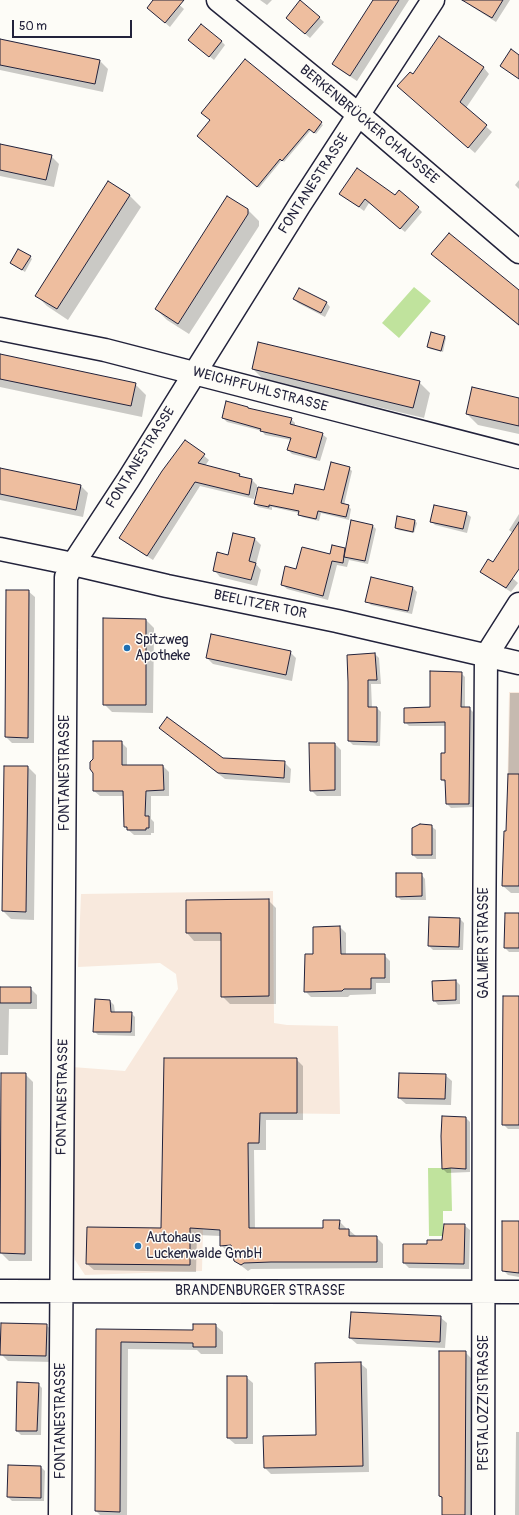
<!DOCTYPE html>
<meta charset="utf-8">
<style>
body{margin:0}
#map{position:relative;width:519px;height:1515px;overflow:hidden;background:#fdfcf7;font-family:Pangolin,sans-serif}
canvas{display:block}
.scale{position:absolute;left:12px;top:20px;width:120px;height:18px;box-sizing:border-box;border:2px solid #22223b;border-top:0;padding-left:5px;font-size:12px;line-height:14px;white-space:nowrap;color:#22223b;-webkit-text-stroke:3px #fdfcf7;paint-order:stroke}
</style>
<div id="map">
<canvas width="519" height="1515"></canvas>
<div class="scale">50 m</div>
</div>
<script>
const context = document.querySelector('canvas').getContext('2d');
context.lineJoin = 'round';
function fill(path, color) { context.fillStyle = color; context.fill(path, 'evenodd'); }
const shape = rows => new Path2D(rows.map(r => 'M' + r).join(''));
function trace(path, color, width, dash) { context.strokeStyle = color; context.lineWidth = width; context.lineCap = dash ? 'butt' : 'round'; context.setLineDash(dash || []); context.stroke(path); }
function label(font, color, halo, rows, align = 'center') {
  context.font = font + ' Pangolin,sans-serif'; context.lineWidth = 3; context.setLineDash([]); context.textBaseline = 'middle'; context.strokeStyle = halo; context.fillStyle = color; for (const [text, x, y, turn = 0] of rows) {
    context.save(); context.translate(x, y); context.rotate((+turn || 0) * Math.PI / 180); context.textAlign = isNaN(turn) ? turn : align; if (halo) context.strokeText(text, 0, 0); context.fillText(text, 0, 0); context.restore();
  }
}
fill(shape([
 [509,692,519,692,519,820,507,810],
 [273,891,274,1023,287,1025,338,1026,340,1114,260,1113,259,1143,248,1144,249,1209,203,1229,202,1271,85,1275,75,1260,72,1239,72,1067,125,1071,178,989,176,974,160,963,78,967,81,894]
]), '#f8e9dd');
fill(shape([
 [414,287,431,301,399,338,382,323],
 [428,1168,451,1168,452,1211,443,1211,443,1236,429,1236]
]), '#c0e39d');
fill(shape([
 [154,0,174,0,184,9,170,27,152,12],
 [260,0,272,0,267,5],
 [374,0,409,0,357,81,340,70,333,64],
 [468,0,510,0,496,22,471,6,467,2],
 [301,1,324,22,310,38,291,22],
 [439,37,484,68,489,74,466,108,492,132,475,153,405,92,413,75],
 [0,40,100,61,108,69,103,92,0,70],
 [189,40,221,41,225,45,214,60],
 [245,61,323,125,316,134,311,130,284,162,282,160,259,188,200,138],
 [0,145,51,156,59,164,54,187,0,176],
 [519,180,519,189,515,185],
 [109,182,130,196,141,207,68,320,47,306,36,295],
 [340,193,418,208,422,212,405,232,369,203,364,211],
 [248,210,259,221,259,226,189,334,167,320,156,309],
 [433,254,519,292,519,326,444,265],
 [30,257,32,259,25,272,11,263],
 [294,299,326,302,330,307,325,317,298,303],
 [444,336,446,338,443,352,430,349,428,347],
 [0,355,135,384,146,395,142,417,0,387],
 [253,369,419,382,430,393,424,418,264,380],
 [519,399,519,434,478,425,467,414],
 [249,409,291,419,295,423,295,426,322,434,327,438,320,461,292,454,288,450,291,440,265,435,262,431,227,422,223,418],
 [186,441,209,460,205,466,239,475,242,478,252,480,257,485,257,488,294,495,325,491,349,468,352,471,344,505,348,506,351,509,349,520,321,513,319,521,302,517,299,513,272,507,272,510,258,507,255,504,258,490,256,490,254,499,200,486,153,560,126,543,121,537],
 [0,469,81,486,88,493,83,517,0,500],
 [466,513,471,517,467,533,435,525,431,521],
 [519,514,519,560,509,575,518,583,511,592,486,576,481,572,494,563,513,533,509,530],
 [415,521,417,523,414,533,398,530,396,528],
 [372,525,376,529,368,564,349,560,347,567,337,565,328,600,287,589,282,584,297,570,331,555,333,546,346,551],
 [234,534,255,539,261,545,256,564,261,570,257,586,220,577,214,570,229,556],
 [372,578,413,588,417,592,412,614,371,605,367,601],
 [28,591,35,597,34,743,12,743,6,737],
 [146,620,154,628,153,713,112,712,104,704],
 [290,652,296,658,292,681,213,664,207,658],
 [375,654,379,658,381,684,371,684,372,708,377,708,381,712,380,746,353,745,349,741],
 [461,673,465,677,465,708,469,708,473,712,473,807,451,808,447,804,446,783,442,780,446,754,446,726,409,726,405,722,431,708],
 [510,693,519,693,519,893,511,893,503,886,507,832],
 [160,728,223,759,284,762,291,769,290,783,225,779],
 [121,742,127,748,127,766,163,766,169,772,169,796,151,796,151,819,154,822,154,833,151,833,151,835,134,835,125,827,124,796,100,796,94,791],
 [335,744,341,750,341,796,317,796,311,790],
 [5,767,28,767,36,775,34,920,11,919,3,911],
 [431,826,436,830,436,859,417,859,413,855],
 [421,874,425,879,426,900,401,900,397,896],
 [268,900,276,908,276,1004,230,1004,222,996,222,941,194,941,187,933],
 [519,914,519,952,509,952,505,948],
 [460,919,464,923,463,950,433,950,429,946],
 [340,927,346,933,346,955,384,955,390,961,390,983,376,983,376,994,350,995,348,997,311,997,305,991],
 [456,981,460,985,460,1004,438,1005,434,1000],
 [0,988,30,988,37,995,37,1009,9,1009,8,1055,0,1055],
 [519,997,519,1129,508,1129,503,1124],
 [110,1001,114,1005,115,1013,131,1013,135,1017,135,1036,98,1035,94,1031],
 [296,1059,303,1066,303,1120,266,1120,266,1150,254,1150,255,1229,324,1229,339,1221,346,1228,346,1230,349,1230,356,1236,376,1237,383,1244,383,1268,251,1269,248,1271,235,1261,233,1252,228,1252,221,1245,221,1236,197,1235,196,1272,94,1270,87,1264,162,1229],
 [25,1074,33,1082,32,1261,9,1261,1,1253],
 [445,1075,452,1081,451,1105,406,1104,399,1098],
 [466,1118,470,1122,470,1172,447,1173,443,1169],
 [519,1222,519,1277,508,1275,503,1270],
 [464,1225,470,1230,469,1269,409,1268,404,1263,428,1245,443,1241],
 [440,1317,447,1323,445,1348,357,1344,350,1338],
 [46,1325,53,1331,52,1362,8,1361,2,1355],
 [215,1325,223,1332,223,1354,201,1354,197,1350,128,1349,127,1515,100,1515,96,1511,97,1330,194,1331],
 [465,1352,471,1358,471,1515,443,1515,443,1500,440,1496],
 [360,1363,367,1369,369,1472,271,1474,265,1468,264,1437,317,1436],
 [246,1377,253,1383,253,1444,235,1444,228,1438],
 [38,1384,42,1388,41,1435,21,1435,17,1431],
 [516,1432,519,1432,519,1515,515,1515],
 [41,1467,45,1471,44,1501,12,1501,8,1497]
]), '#0003');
const building = shape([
 [153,0,184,0,165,23,147,8,153,0],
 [300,0,320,17,305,34,286,18,300,0],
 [373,0,399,0,350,76,332,64,373,0],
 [462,0,503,0,492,18,462,0],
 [201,24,222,41,209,57,188,40,201,24],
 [439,36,484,67,460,102,487,125,468,148,397,86,410,72,413,74,439,36],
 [0,39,100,60,95,84,0,65,0,39],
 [511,49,519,55,519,79,500,66,511,49],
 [245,59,322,122,314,133,309,129,282,161,280,159,257,187,197,136,210,120,201,113,245,59],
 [0,144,52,155,46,180,0,170,0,144],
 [357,168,395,195,399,190,419,207,400,229,365,199,359,207,339,194,357,168],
 [108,181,130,195,57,309,35,296,108,181],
 [227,196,248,209,248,214,178,324,155,309,227,196],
 [449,233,519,290,519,325,431,254,449,233],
 [18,249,31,256,22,270,10,263,18,249],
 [299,288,327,302,321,313,293,299,299,288],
 [431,332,445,336,441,351,427,347,431,332],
 [258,342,420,381,413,408,252,369,258,342],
 [0,354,136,383,131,406,0,379,0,354],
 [472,387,519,398,519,426,466,414,472,387],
 [226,401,248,407,248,408,292,418,290,424,323,433,316,458,287,450,291,438,260,431,261,429,222,418,226,401],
 [185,440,205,454,198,463,240,474,239,476,252,479,249,495,195,482,147,556,119,538,162,471,185,440],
 [331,462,350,467,341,503,349,505,346,517,318,511,316,519,298,515,299,511,269,505,269,507,254,504,258,487,293,494,295,484,324,490,331,462],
 [0,468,81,485,76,510,0,494,0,468],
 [434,505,467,512,463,529,430,522,434,505],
 [397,516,415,520,413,532,395,528,397,516],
 [351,520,373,525,365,561,344,557,351,520],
 [519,522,519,569,506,588,480,572,488,559,493,562,519,522],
 [233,533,255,538,249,561,256,563,251,580,213,571,217,552,228,555,233,533],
 [332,545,345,548,343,563,332,561,323,596,281,585,285,566,296,569,302,547,330,554,332,545],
 [371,577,413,587,408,611,365,602,371,577],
 [6,590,29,590,28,738,5,737,6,590],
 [103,618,146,619,146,705,103,705,103,618],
 [211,634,291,651,286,675,206,658,211,634],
 [375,653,377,680,368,680,368,707,377,707,377,742,348,741,348,682,347,655,375,653],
 [430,671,462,672,461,707,470,707,469,804,446,804,445,780,441,780,441,753,445,753,445,722,404,723,404,708,430,707,430,671],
 [167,717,223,758,285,761,284,778,218,773,159,728,167,717],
 [93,741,122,741,122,765,163,765,164,790,146,791,145,816,149,816,149,828,146,828,146,830,127,830,127,827,124,827,123,791,93,791,93,773,90,769,90,762,93,759,93,741],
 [309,743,335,743,335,790,310,791,309,743],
 [4,766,28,766,26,912,2,911,4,766],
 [508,774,519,774,519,886,502,886,504,831,506,831,508,774],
 [420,824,432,825,432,855,412,855,412,828,420,824],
 [396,873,422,873,422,896,396,897,396,873],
 [269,899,269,996,221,997,221,933,186,933,186,900,269,899],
 [505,913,519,913,519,948,504,948,505,913],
 [429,917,460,918,459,947,428,946,429,917],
 [340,926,341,954,385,954,385,978,371,978,371,989,344,989,342,991,304,992,305,954,313,954,313,927,340,926],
 [456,980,456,1000,433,1001,432,981,456,980],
 [0,987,31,987,31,1003,0,1003,0,987],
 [503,996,519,996,519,1125,502,1125,503,996],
 [95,999,110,1000,111,1012,132,1012,131,1032,93,1032,95,999],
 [164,1058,297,1058,297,1113,260,1113,259,1143,248,1143,249,1228,323,1228,323,1220,340,1220,339,1229,349,1229,349,1236,377,1236,377,1262,271,1262,244,1263,241,1265,234,1261,231,1245,220,1246,220,1230,190,1228,190,1265,86,1264,87,1227,161,1228,164,1058],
 [1,1073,26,1073,25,1254,0,1253,1,1073],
 [399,1073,446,1074,445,1099,398,1098,399,1073],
 [442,1116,466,1117,466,1169,451,1168,442,1169,441,1136,442,1116],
 [502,1221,519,1221,519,1273,502,1271,502,1221],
 [444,1224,465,1224,464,1264,403,1263,403,1244,427,1244,427,1240,442,1240,444,1224],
 [351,1312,441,1316,440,1342,349,1338,351,1312],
 [1,1323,47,1324,46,1356,0,1355,1,1323],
 [193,1324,216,1324,216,1347,193,1347,193,1343,121,1342,120,1512,95,1511,96,1329,193,1330,193,1324],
 [439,1351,466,1351,465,1515,442,1515,442,1497,439,1496,439,1351],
 [361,1362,363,1466,264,1468,263,1436,316,1435,315,1363,361,1362],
 [227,1376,247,1376,247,1438,227,1438,227,1376],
 [17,1382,39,1383,37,1431,16,1431,17,1382],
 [8,1465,41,1466,41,1498,7,1497,8,1465]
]);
fill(building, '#eebe9f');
trace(building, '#22223b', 1);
const minor = shape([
 [0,329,105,350,519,457],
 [0,549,73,564,167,586,337,621,519,663],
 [0,1291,519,1292],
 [60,1515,66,577,73,564,128,480,299,206,433,0],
 [483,1515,484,962,486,656,519,604]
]);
const major = shape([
 [218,0,359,115,519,252]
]);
trace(minor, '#22223b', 25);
trace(major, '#22223b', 25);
trace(minor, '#fdfcf7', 22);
trace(major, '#fdfcf7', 22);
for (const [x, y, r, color] of [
 [127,648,4,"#1f6fb2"],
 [138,1246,4,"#1f6fb2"]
]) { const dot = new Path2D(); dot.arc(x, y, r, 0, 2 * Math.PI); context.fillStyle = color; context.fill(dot); trace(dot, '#fdfcf7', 1.5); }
label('14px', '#22223b', '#fdfcf7', [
 ["BERKENBRÜCKER CHAUSSEE",369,125,40],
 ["FONTANESTRASSE",314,184,-57],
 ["WEICHPFUHLSTRASSE",260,390,15],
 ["FONTANESTRASSE",141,458,-58],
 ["BEELITZER TOR",260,605,12],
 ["FONTANESTRASSE",65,773,-90],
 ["GALMER STRASSE",484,943,-90],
 ["FONTANESTRASSE",63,1097,-89],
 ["BRANDENBURGER STRASSE",260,1291],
 ["PESTALOZZISTRASSE",484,1403,-90],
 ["FONTANESTRASSE",61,1421,-90]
]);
label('14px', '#22223b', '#fdfcf7', [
 ["Spitzweg",135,640],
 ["Apotheke",135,656],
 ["Autohaus",146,1238],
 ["Luckenwalde GmbH",146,1254]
], 'left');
</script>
